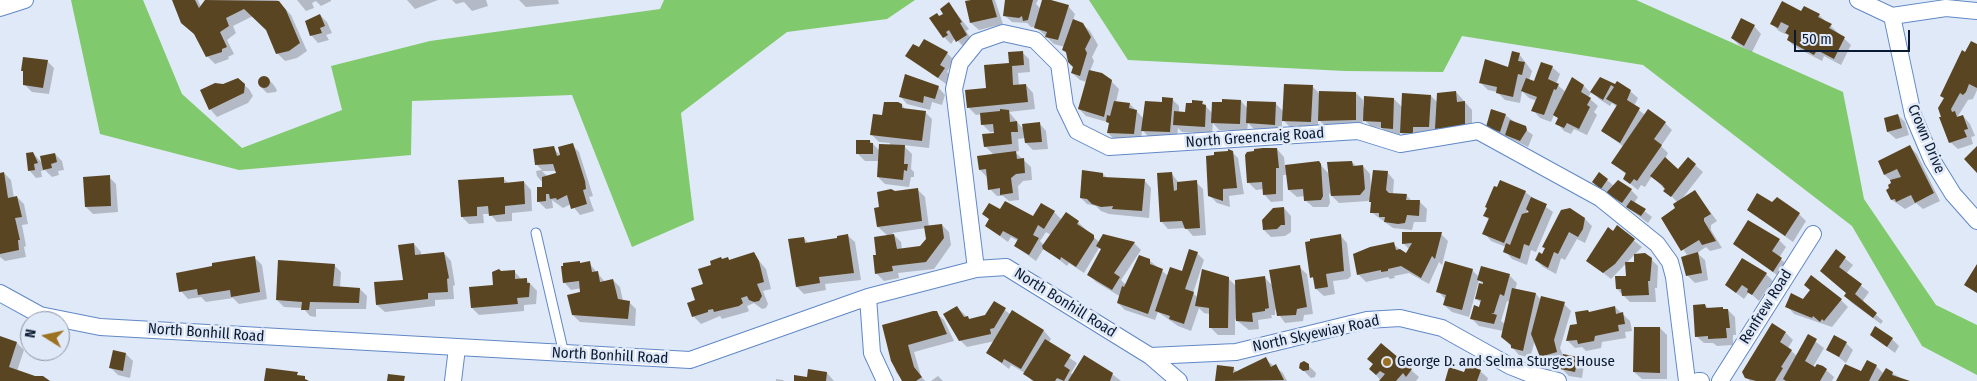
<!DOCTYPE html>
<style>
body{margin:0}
#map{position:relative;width:1977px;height:381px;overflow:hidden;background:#e0e9f7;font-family:"Fira Sans Condensed",sans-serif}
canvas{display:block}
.north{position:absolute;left:20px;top:311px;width:50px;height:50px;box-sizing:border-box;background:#e0e9f7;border:1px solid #8a96a8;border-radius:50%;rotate:280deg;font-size:14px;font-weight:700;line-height:20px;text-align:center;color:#0a1a32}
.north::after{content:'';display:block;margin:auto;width:18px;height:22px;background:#9c7220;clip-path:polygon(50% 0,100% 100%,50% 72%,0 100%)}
.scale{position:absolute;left:1794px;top:30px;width:116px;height:22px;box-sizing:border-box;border:2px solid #0a1a32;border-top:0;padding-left:6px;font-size:15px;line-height:18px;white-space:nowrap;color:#0a1a32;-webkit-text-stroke:4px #e0e9f7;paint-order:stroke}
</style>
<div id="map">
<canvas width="1977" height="381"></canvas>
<div class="north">N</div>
<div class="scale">50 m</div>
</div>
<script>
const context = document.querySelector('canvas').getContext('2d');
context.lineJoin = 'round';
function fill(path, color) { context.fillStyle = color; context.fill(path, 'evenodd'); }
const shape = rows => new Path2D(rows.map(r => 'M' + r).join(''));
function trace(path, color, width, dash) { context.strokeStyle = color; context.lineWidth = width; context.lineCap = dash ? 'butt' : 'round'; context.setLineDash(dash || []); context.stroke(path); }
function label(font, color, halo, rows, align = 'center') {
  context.font = font + ' "Fira Sans Condensed",sans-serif'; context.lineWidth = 5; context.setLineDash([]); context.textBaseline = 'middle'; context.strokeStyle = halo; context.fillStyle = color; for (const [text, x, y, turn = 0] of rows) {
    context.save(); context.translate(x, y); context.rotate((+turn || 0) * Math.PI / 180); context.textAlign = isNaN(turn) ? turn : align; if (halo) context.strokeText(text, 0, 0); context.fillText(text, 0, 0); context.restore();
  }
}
fill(shape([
 [71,0,143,0,182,94,242,148,342,110,331,66,430,41,660,9,664,0,915,0,887,19,787,32,681,113,694,220,632,247,572,95,412,101,411,155,239,170,100,134],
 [1089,0,1636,0,1843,92,1864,199,1936,305,1977,325,1977,375,1922,346,1852,226,1643,65,1462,36,1443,72,1345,71,1128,60]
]), '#80c96d');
fill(shape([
 [173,0,198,0,201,7,205,0,277,0,291,15,307,51,297,58,285,61,277,53,267,30,253,16,233,26,236,33,227,40,234,54,228,57,229,59,215,64,207,56,197,35],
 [297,0,331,0,331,1,321,6,316,1,312,3,314,8,306,11],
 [407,0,438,0,415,9],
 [452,0,486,0,488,6,472,11,464,2,456,4],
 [519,0,558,0,559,4,526,7],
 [974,0,995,0,1003,24,979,30,971,23],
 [1006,0,1038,0,1036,4,1041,9,1043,0,1068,6,1075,14,1073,20,1082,24,1090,31,1098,45,1092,57,1094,61,1090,71,1111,81,1119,89,1116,102,1130,104,1144,119,1163,103,1172,99,1179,106,1179,113,1186,113,1202,102,1212,113,1241,101,1248,109,1275,103,1284,112,1313,87,1320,94,1356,93,1363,100,1363,107,1394,99,1402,107,1431,96,1438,103,1456,92,1472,110,1472,133,1443,136,1436,129,1436,134,1408,140,1400,131,1400,136,1389,135,1382,128,1371,127,1363,118,1362,127,1326,127,1318,119,1318,129,1290,127,1282,119,1282,131,1255,130,1248,123,1247,131,1219,130,1213,123,1212,134,1182,132,1178,128,1177,139,1150,138,1142,130,1141,141,1115,140,1108,133,1110,124,1107,122,1086,116,1079,109,1087,82,1080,80,1072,73,1074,66,1064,50,1065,47,1054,44,1036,27,1031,27,1027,23,1012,22,1004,15],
 [949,4,969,29,966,31,973,42,965,48,955,38,951,44,944,37,940,17,945,14],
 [1805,8,1819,15,1851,45,1841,65,1824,56,1822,61,1795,47,1788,40,1790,37,1786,33,1785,34,1779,31,1772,24,1802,13],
 [320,15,327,22,332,33,326,35,329,40,318,43,311,35],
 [1754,26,1761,34,1752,52,1739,45,1732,38],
 [924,41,947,53,954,60,947,72,951,76,946,84,907,56,919,48],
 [1977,46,1977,90,1973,99,1968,100,1958,116,1963,116,1970,124,1975,136,1971,137,1973,144,1958,149,1950,142,1943,117,1945,99,1942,96,1966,53],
 [1022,52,1029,59,1030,72,1018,73,1019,86,1026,85,1033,93,1035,109,1009,112,1024,130,1039,123,1046,131,1048,149,1033,150,1026,143,1025,138,1018,139,1019,151,1015,152,1031,167,1032,180,1023,181,1018,186,1019,200,1009,201,1003,196,997,196,990,189,987,177,980,170,994,155,985,146,995,134,995,132,990,132,983,125,982,114,976,115,969,108],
 [1519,54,1532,71,1529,80,1535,82,1552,67,1560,74,1556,84,1566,92,1584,86,1591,93,1588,97,1598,106,1594,112,1597,115,1587,135,1574,129,1571,134,1564,131,1557,123,1559,119,1554,115,1551,122,1540,118,1533,110,1537,101,1529,98,1522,91,1520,103,1505,100,1497,92,1488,90,1481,83,1486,60,1509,69],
 [47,61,54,68,49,94,32,92,25,85],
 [906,76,938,87,945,95,942,105,932,102,930,110,907,104,900,96],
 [266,77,273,84,277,90,276,92,267,93,260,86,259,80],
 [1600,79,1630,91,1638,98,1634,106,1645,115,1665,123,1672,130,1661,146,1668,153,1665,159,1679,171,1688,159,1703,172,1681,200,1695,191,1717,221,1711,225,1711,230,1722,248,1710,251,1706,247,1697,253,1705,260,1708,280,1695,283,1688,276,1683,261,1684,256,1687,255,1663,218,1677,209,1678,203,1652,176,1645,187,1641,185,1638,190,1624,179,1627,175,1613,163,1624,147,1603,131,1617,107,1612,103,1610,106,1599,99,1592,92],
 [238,80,249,89,253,96,248,103,217,117,210,109,223,85],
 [902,105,906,110,925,112,932,119,929,148,903,145,912,154,911,169,914,172,914,177,911,177,909,187,885,184,878,177,879,161,865,161,858,154,870,141,880,151,890,145,890,143,879,142,872,135,883,117],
 [1505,115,1533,135,1528,147,1487,127],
 [1898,115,1905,122,1909,135,1896,139,1888,132],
 [572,145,579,152,593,196,589,197,594,211,580,215,571,204,563,208,552,200,553,208,546,209,538,201,543,183,537,176,536,171,542,170,536,164,553,148,562,157],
 [542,171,557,171,557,174,548,177],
 [1910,147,1917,154,1940,201,1923,209,1916,203,1905,209,1892,200,1891,181,1885,175,1879,162],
 [1277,149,1284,157,1285,167,1318,162,1329,174,1352,162,1357,167,1363,166,1370,174,1371,187,1387,172,1394,180,1393,194,1406,195,1412,201,1420,202,1427,209,1426,222,1414,222,1412,230,1393,228,1371,212,1371,198,1368,201,1339,203,1329,193,1330,203,1328,207,1313,207,1305,200,1305,196,1297,197,1289,190,1288,175,1283,175,1283,201,1271,202,1264,194,1264,189,1256,190,1249,183],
 [1231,151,1238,158,1244,194,1229,196,1230,207,1217,203,1209,195],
 [33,153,43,164,55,154,62,161,64,170,58,171,59,175,52,177,45,170,41,171,42,177,36,178,29,170],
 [1083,172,1103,174,1107,178,1144,180,1151,188,1149,218,1109,214,1101,211,1096,206,1087,204,1080,197],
 [4,173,11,180,14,198,17,197,24,204,28,224,22,225,26,246,24,247,26,257,5,261,0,257,0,174],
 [1172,174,1179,183,1196,182,1203,189,1206,235,1193,236,1186,228,1168,229,1161,221],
 [109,177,116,184,118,212,93,214,86,207],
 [503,178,509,184,524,182,531,190,532,211,512,213,512,221,497,222,490,214,483,214,484,223,469,224,462,217],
 [1607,180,1614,186,1631,190,1638,197,1634,203,1652,217,1648,223,1593,182],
 [917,189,925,197,929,227,942,225,949,232,951,245,934,269,898,273,899,278,884,281,877,274,878,256,888,236,878,227,881,208,895,192],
 [926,228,927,239,921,247,902,250,901,242,892,233],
 [1525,192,1553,212,1536,252,1531,250,1527,265,1512,259,1505,251,1506,247,1491,241,1484,233,1489,220,1485,216],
 [1528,209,1532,213,1526,214],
 [1772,203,1799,214,1806,221,1793,242,1748,210],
 [1284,208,1291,216,1291,232,1285,236,1271,237,1264,230],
 [1001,211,1033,218,1054,212,1062,220,1066,214,1078,222,1099,242,1134,243,1141,250,1121,280,1126,285,1149,260,1168,276,1183,272,1197,253,1204,260,1193,293,1198,298,1228,278,1236,286,1264,277,1273,286,1299,267,1307,274,1313,314,1304,315,1303,321,1285,323,1275,309,1275,315,1271,315,1272,318,1258,320,1259,329,1249,330,1235,319,1235,335,1218,335,1211,328,1210,314,1204,313,1199,308,1191,331,1178,326,1158,312,1155,320,1125,310,1118,303,1121,297,1096,282,1089,275,1102,250,1099,248,1084,273,1069,263,1067,266,1044,248,1036,261,1015,246,1018,241,1011,237,1008,242,986,226,990,220,984,214],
 [1046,232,1051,235,1044,245,1040,241],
 [1585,219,1592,226,1585,243,1577,239,1565,260,1561,258,1556,274,1543,267,1536,260,1543,255,1546,249],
 [1617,227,1642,247,1611,279,1588,261],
 [1441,234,1448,241,1442,265,1439,262,1429,284,1409,273,1394,276,1395,278,1390,279,1388,277,1366,282,1358,274,1393,244,1407,255,1410,250,1403,243],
 [847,235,855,242,861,280,825,284,826,290,804,294,797,287,804,238,809,244,839,239],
 [1340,235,1347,243,1351,276,1348,279,1333,281,1335,294,1324,296,1316,289,1315,281,1312,277],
 [1779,240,1786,247,1779,258,1789,266,1781,278,1735,244],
 [414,244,421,252,421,255,444,253,451,261,455,285,453,286,454,299,435,300,435,306,385,312,377,305,404,282],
 [1836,251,1853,265,1846,274,1869,292,1862,302,1883,321,1881,324,1852,303,1845,296,1847,294,1830,279],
 [753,254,766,269,771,289,763,291,768,304,766,308,762,309,754,303,747,306,749,311,747,312,722,319,720,316,701,324,693,316,696,301,712,266,728,258,730,261],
 [254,257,262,265,267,299,239,304,233,298,206,302,201,297,188,299,181,291],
 [1651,259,1658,266,1657,288,1655,288,1656,302,1630,302,1617,289],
 [589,263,605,282,613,280,620,287,623,301,629,302,636,309,635,326,580,322,573,315,568,296,583,291,582,288,571,290,564,282],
 [334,265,341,272,340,288,360,289,367,296,366,309,316,309,316,317,310,316,303,308,284,307,277,300],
 [1484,267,1510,276,1517,283,1515,290,1536,294,1541,300,1564,304,1571,311,1560,348,1563,355,1577,358,1584,365,1582,378,1569,376,1562,369,1563,360,1548,364,1541,357,1535,340,1530,358,1519,355,1502,336,1503,331,1479,326,1472,319,1481,303,1475,297,1477,297,1485,286,1479,280,1469,317,1452,312,1444,305,1445,299,1438,291,1472,270,1479,277],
 [1507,301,1510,302,1505,324,1501,321],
 [514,271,522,280,526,279,537,291,536,304,524,305,524,311,479,315,472,308,494,286],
 [1766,274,1773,281,1759,301,1749,292,1744,299,1726,285],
 [1841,300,1848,307,1832,327,1794,314,1787,306,1804,301],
 [995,302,1011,315,1012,312,1044,331,1051,339,1048,343,1077,363,1071,373,1073,375,1112,374,1121,381,1032,381,1025,373,1011,365,1009,369,988,353,995,341,967,347,960,340,957,307,970,320,986,316],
 [1705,305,1709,309,1728,310,1735,317,1736,335,1733,335,1733,345,1717,346,1713,343,1704,343,1696,336],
 [1615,307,1630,321,1632,331,1625,332,1626,338,1602,342,1601,348,1586,351,1582,347,1575,348,1568,341,1590,313],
 [936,313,944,320,954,341,914,352,921,376,925,381,903,381,896,372,884,326],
 [1660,328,1667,335,1667,379,1642,379,1634,372],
 [1786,333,1793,340,1788,348,1797,356,1808,336,1824,348,1813,367,1816,368,1818,365,1826,370,1834,377,1832,381,1750,381,1746,377],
 [1871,335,1892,339,1899,346,1895,353],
 [1,337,17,343,24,350,17,371,49,381,0,381],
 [1846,343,1853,350,1846,363,1828,349],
 [1381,344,1419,377,1416,381,1381,381,1371,369],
 [126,354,133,361,130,378,118,375,111,368],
 [1265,359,1283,373,1287,381,1217,381,1218,366,1233,368,1237,372],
 [1308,365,1316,373,1315,377,1311,378,1300,367],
 [1876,366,1884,374,1892,373,1906,381,1837,381],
 [1480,371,1488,378,1487,381,1447,381,1465,374],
 [827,373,834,381,795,381,808,378],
 [938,376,943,381,931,381],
 [776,379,783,380,784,381,776,381]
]), '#0003');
fill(shape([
 [172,0,195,0,199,8,205,0,279,1,286,10,300,43,289,51,276,54,266,30,244,9,226,18,229,26,220,32,227,47,222,49,222,52,206,57,194,34,181,23],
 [971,0,992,0,997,17,970,23,965,1],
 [1005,0,1033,0,1028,20,1023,21,1022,16,1019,18,1003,16],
 [1042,0,1051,0,1069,5,1058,40,1045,37,1047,32,1034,28],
 [1782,1,1801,11,1804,6,1820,14,1818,17,1832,24,1829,28,1845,37,1834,59,1817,50,1814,55,1787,40,1789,35,1785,33,1789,26,1781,22,1778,28,1770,24],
 [949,2,962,22,960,23,967,35,956,42,949,30,946,32,948,35,943,38,929,18,937,13,939,16,943,14,940,9],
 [320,14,325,26,320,28,322,33,310,36,305,21],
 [1741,18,1755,25,1744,46,1731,38],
 [1073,19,1083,23,1091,37,1085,49,1087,53,1080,76,1071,73,1073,67,1068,62,1066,52,1062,50],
 [924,39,948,52,940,65,945,68,938,78,905,56,913,44,919,47],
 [1971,41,1977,44,1977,88,1969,84,1966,92,1963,95,1960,93,1951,109,1952,112,1955,111,1957,117,1963,115,1968,129,1964,130,1967,137,1949,143,1939,117,1941,117,1938,108,1944,98,1940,96,1962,50,1965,52],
 [1023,51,1024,65,1012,66,1013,85,1026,84,1028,102,967,108,965,90,986,88,984,65,1009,63,1008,52],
 [1512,51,1520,53,1518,61,1525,62,1522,75,1518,74,1513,97,1496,93,1497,87,1479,83,1485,59,1508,67],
 [23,57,48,60,43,88,23,85,23,71,21,71],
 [1541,62,1553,66,1548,79,1559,84,1556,90,1554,89,1544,115,1531,111,1537,97,1521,91,1526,78,1534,81],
 [1089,70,1102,73,1112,80,1104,117,1078,109],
 [905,74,939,86,935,99,924,96,923,103,899,97],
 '258 82a6 6 0 1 1 12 0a6 6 0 1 1-12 0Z',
 [1572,77,1584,85,1581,92,1591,98,1587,105,1590,107,1579,129,1567,123,1564,128,1555,124,1558,118,1553,115],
 [1600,77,1615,84,1617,81,1631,90,1627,100,1640,108,1620,143,1601,131,1617,105,1606,99,1614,87,1611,85,1603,100,1590,92],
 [238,78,245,84,244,93,209,110,200,90,215,83,223,84],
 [1284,84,1313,85,1311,122,1282,121],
 [1319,91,1356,92,1356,120,1318,121],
 [1456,91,1457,102,1465,101,1465,126,1435,129,1437,93],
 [1402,93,1431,95,1429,127,1413,127,1413,133,1400,133],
 [1364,96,1394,98,1393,129,1381,128,1381,122,1363,121],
 [1162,97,1173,98,1170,132,1141,131,1145,101,1162,102],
 [1222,99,1241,100,1240,124,1211,123,1212,102,1222,102],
 [1192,100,1203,101,1202,104,1206,105,1205,127,1173,125,1174,111,1185,112,1186,103,1192,103],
 [1114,101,1130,103,1129,108,1137,110,1134,134,1107,133,1109,123,1106,122,1107,115,1110,116],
 [1247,101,1276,102,1275,125,1246,123],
 [884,102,898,102,902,104,902,108,926,111,922,141,870,135,873,114,882,115],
 [1000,109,1009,110,1010,122,1017,121,1018,132,1011,132,1012,144,984,147,982,134,994,133,993,124,981,125,980,113,1000,111],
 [1491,109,1506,114,1500,132,1486,127],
 [1648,109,1666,122,1654,139,1662,145,1637,181,1634,179,1630,184,1623,179,1626,173,1611,163],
 [1898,114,1902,128,1887,132,1884,118],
 [1510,120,1526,126,1527,130,1520,141,1505,135],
 [1040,122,1042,142,1025,143,1022,124],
 [856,140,870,140,870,143,873,143,873,154,856,154],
 [573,143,585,181,586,189,583,190,587,204,571,209,567,195,557,200,556,198,550,199,549,194,546,194,546,201,537,202,537,187,542,187,542,177,556,173,553,164,535,165,533,149,554,146,557,156,560,155,558,147],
 [879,144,905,145,904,164,908,164,907,171,904,170,903,180,877,177],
 [1910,145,1934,193,1915,203,1911,195,1896,202,1895,199,1891,200,1886,190,1889,188,1888,185,1891,183,1890,180,1901,177,1897,169,1884,175,1878,161],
 [1977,146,1977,173,1964,159],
 [1263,148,1277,148,1279,168,1276,168,1276,194,1263,195,1262,182,1247,183,1245,155,1247,152,1254,151,1254,149],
 [1228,149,1233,151,1237,188,1223,189,1223,201,1208,196,1206,156,1214,155,1214,152,1228,151],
 [1016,151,1017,159,1024,158,1025,173,1016,174,1011,178,1013,193,1000,195,1000,188,988,190,986,169,979,170,977,156],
 [33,152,38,163,34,164,35,170,28,171,26,153],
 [55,153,57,162,51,164,52,168,43,170,40,156],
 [1665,157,1678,169,1688,157,1696,164,1671,197,1663,191,1665,189,1662,185,1650,176],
 [1319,161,1321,164,1323,196,1321,200,1304,201,1303,189,1288,190,1285,165],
 [1352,161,1353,166,1363,165,1365,189,1360,195,1331,196,1327,162],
 [1082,170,1103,173,1103,177,1145,179,1142,211,1112,209,1113,206,1101,207,1092,204,1087,199,1080,198],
 [1373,170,1388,171,1386,190,1389,193,1407,194,1406,200,1420,200,1419,216,1407,215,1405,223,1398,224,1384,222,1385,217,1379,217,1379,213,1370,213,1371,202,1369,202],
 [4,172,8,198,17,196,22,217,15,218,20,240,18,240,19,250,0,254,0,173],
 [1172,172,1174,191,1177,190,1177,182,1197,180,1200,228,1185,229,1182,221,1160,222,1157,173],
 [1599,172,1608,179,1601,189,1592,182],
 [110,175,111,206,85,207,83,177],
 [504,177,504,183,524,181,525,204,505,206,505,214,489,216,488,206,477,207,477,216,461,217,458,180],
 [1500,180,1526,191,1504,243,1482,234,1489,218,1483,216,1487,208,1485,207,1494,186,1497,187],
 [1618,180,1632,189,1622,203,1606,193],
 [918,188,922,221,877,227,874,208,879,207,877,192,891,189,895,191],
 [1695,190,1711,214,1704,218,1704,221,1716,241,1702,245,1699,240,1681,251,1661,218,1675,208,1673,204],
 [1757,193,1772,202,1777,197,1800,213,1785,236,1747,210],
 [1531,197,1547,204,1529,246,1524,244,1520,259,1503,252,1506,243,1510,245,1522,214,1529,212,1526,209],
 [1631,200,1646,209,1641,216,1626,207],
 [1005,201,1033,216,1041,203,1055,211,1044,229,1038,225,1033,235,1039,238,1029,255,1014,246,1018,239,1003,231,1000,236,985,226,989,219,982,214,989,203,1000,209],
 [1284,207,1285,225,1281,225,1277,229,1263,230,1262,220,1273,208],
 [1570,208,1585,218,1583,229,1578,237,1569,232,1558,254,1554,252,1548,268,1535,260,1539,252,1542,254,1545,248,1542,247,1561,210],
 [1066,212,1079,221,1077,224,1094,235,1094,239,1076,267,1061,257,1060,260,1043,249,1042,246],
 [1748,220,1780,239,1772,251,1782,258,1773,272,1733,244],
 [942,224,944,238,926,262,892,266,893,271,875,274,873,255,876,255,874,237,894,234,897,249,920,246,926,239,924,226],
 [1617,225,1635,239,1615,264,1603,273,1586,261,1608,227,1613,231],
 [1402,232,1442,232,1435,259,1432,256,1421,278,1401,266,1388,269,1388,271,1381,272,1381,270,1357,275,1353,254,1370,247,1394,242,1396,250,1400,249,1406,253,1412,243,1402,244],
 [848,234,854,273,819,277,820,283,796,287,788,239,804,237,805,243,837,238,837,236],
 [1103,234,1135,242,1114,273,1120,277,1112,290,1087,275,1101,249,1096,246],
 [1341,234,1344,271,1326,274,1328,287,1315,289,1313,277,1310,278,1305,242,1310,241,1310,239],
 [414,243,415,255,444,252,449,278,447,279,448,292,428,293,428,299,376,305,374,282,403,280,398,245],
 [1189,249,1198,252,1185,289,1194,292,1184,324,1169,319,1170,316,1155,311,1170,267,1182,271],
 [1836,249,1846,257,1839,267,1862,284,1855,294,1877,313,1873,318,1844,296,1846,293,1820,271],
 [754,252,759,261,764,282,757,284,762,296,759,301,754,302,749,300,747,296,741,298,743,303,739,306,714,312,713,309,708,310,708,312,692,317,687,303,695,300,691,288,703,284,698,269,711,265,710,261,721,257,722,259,728,257,729,260],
 [1698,252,1702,273,1686,276,1681,257],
 [1645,253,1652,258,1650,281,1648,281,1649,295,1622,296,1621,289,1616,289,1615,276,1626,276,1625,262,1634,262,1634,254],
 [1139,255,1150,259,1150,264,1163,269,1148,314,1117,303,1122,286,1124,287],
 [255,256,260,292,231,297,230,290,198,295,197,289,179,292,176,273,212,266,212,263],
 [1742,258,1767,273,1752,295,1747,292,1748,289,1742,285,1736,293,1725,285],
 [278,260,335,264,333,286,360,288,359,303,310,302,309,310,301,310,302,302,276,300],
 [580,261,580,263,590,261,592,272,598,271,600,282,613,279,618,299,630,301,628,319,572,315,567,295,580,292,579,281,563,283,561,266,563,266,563,263],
 [1445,261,1473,269,1462,310,1443,305,1446,295,1436,292],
 [1977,264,1977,293,1964,285],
 [1300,265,1307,307,1297,309,1296,315,1277,316,1269,270],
 [1481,266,1510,274,1504,296,1500,294,1494,313,1491,313,1497,315,1494,324,1470,319,1474,305,1479,307,1481,300,1475,299,1479,283,1483,284,1483,282,1477,280],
 [499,269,501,271,515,270,515,279,527,278,527,283,530,283,529,297,517,298,518,304,471,308,469,287,493,285,492,272],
 [1202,269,1229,277,1228,328,1209,328,1209,308,1195,306],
 [1811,275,1842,299,1824,321,1822,319,1820,322,1813,316,1812,318,1785,307,1791,293,1803,299,1810,290,1804,285],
 [1265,276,1269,308,1265,309,1265,311,1252,313,1253,322,1236,321,1235,280],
 [1512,288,1536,293,1523,351,1511,348,1511,345,1501,337],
 [1541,296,1565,302,1554,340,1557,352,1540,357,1531,334],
 [994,301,1006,308,994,328,990,329,991,334,959,341,943,314,957,306,964,317,968,316,969,319,985,315],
 [1705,304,1706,308,1723,307,1723,309,1728,309,1730,328,1726,328,1727,338,1708,339,1708,336,1695,337,1693,305],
 [1615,306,1616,314,1623,312,1625,324,1618,325,1619,331,1595,336,1594,341,1578,344,1577,340,1566,341,1570,325,1577,324,1575,312,1588,310,1589,312],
 [1012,310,1044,330,1021,369,1004,359,1002,363,986,353],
 [933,311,937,311,947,334,908,345,914,367,922,377,916,381,902,381,891,361,882,325],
 [1772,323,1786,332,1780,342,1792,350,1781,367,1783,368,1775,381,1756,381,1745,378,1742,372],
 [1875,326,1893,338,1887,347,1870,335],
 [1634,327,1660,327,1660,373,1633,372],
 [1808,334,1817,339,1805,361,1815,367,1817,364,1823,366,1827,369,1820,381,1786,381,1783,379],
 [1834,335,1847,342,1839,357,1826,350],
 [0,336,17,342,9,367,35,376,43,376,50,381,0,381],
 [1045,339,1071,355,1064,366,1070,370,1064,381,1057,378,1055,381,1034,381,1023,374],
 [1381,343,1412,369,1406,377,1403,373,1396,381,1379,381,1385,374,1380,371,1376,375,1369,369,1373,364,1367,359],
 [113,350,126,353,123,371,109,368],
 [1563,354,1578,357,1575,372,1560,369],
 [1084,355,1113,373,1110,381,1068,381],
 [1266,357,1271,367,1276,364,1284,380,1215,381,1217,365,1234,367,1233,373],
 [1867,360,1877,365,1869,381,1836,381,1845,364,1861,371],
 [1304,361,1309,364,1309,370,1303,371,1299,368,1300,363],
 [1467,365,1481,370,1477,381,1445,381,1449,367,1464,372],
 [266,368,298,372,297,375,305,376,305,379,309,381,264,381],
 [1886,368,1893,372,1892,375,1910,381,1878,381],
 [808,369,827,372,826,381,794,381,794,375,807,377],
 [388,374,405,376,404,381,387,381]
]), '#5a4522');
const lane = shape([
 [536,233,564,354]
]);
const street = shape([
 [1858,0,1892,16,1946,8,1977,11],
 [0,8,25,0],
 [1892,16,1913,115,1932,160,1953,194,1977,221],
 [976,269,954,89,960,63,977,42,1003,33,1035,40,1059,64,1065,106,1077,131,1109,147,1358,131,1400,144,1478,131,1600,198,1657,244,1670,262,1674,277,1687,381],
 [0,293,40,315,100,327,690,360,868,297,976,269,1006,267,1150,356,1179,381],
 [868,297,872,353,885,381],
 [1150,356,1236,352,1367,320,1400,318,1442,328,1510,366,1530,374,1558,381],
 [453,381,457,348],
 [1698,381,1701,381],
 [1720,381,1813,234]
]);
trace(lane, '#6088c7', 11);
trace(street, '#6088c7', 18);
trace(lane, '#fff', 9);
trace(street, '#fff', 16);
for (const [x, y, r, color] of [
 [1387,362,5,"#9c7220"]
]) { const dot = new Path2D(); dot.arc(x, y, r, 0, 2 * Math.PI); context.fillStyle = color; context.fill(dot); trace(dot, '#e0e9f7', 2); }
label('15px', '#0a1a32', '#e0e9f7', [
 ["North Greencraig Road",1255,138,-4],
 ["Crown Drive",1926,139,67],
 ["North Bonhill Road",1065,303,32],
 ["Renfrew Road",1766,307,-58],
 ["North Bonhill Road",206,333,4],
 ["North Skyewiay Road",1316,334,-12],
 ["North Bonhill Road",610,356,3]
]);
label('15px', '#0a1a32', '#e0e9f7', [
 ["George D. and Selma Sturges House",1397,362]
], 'left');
</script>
